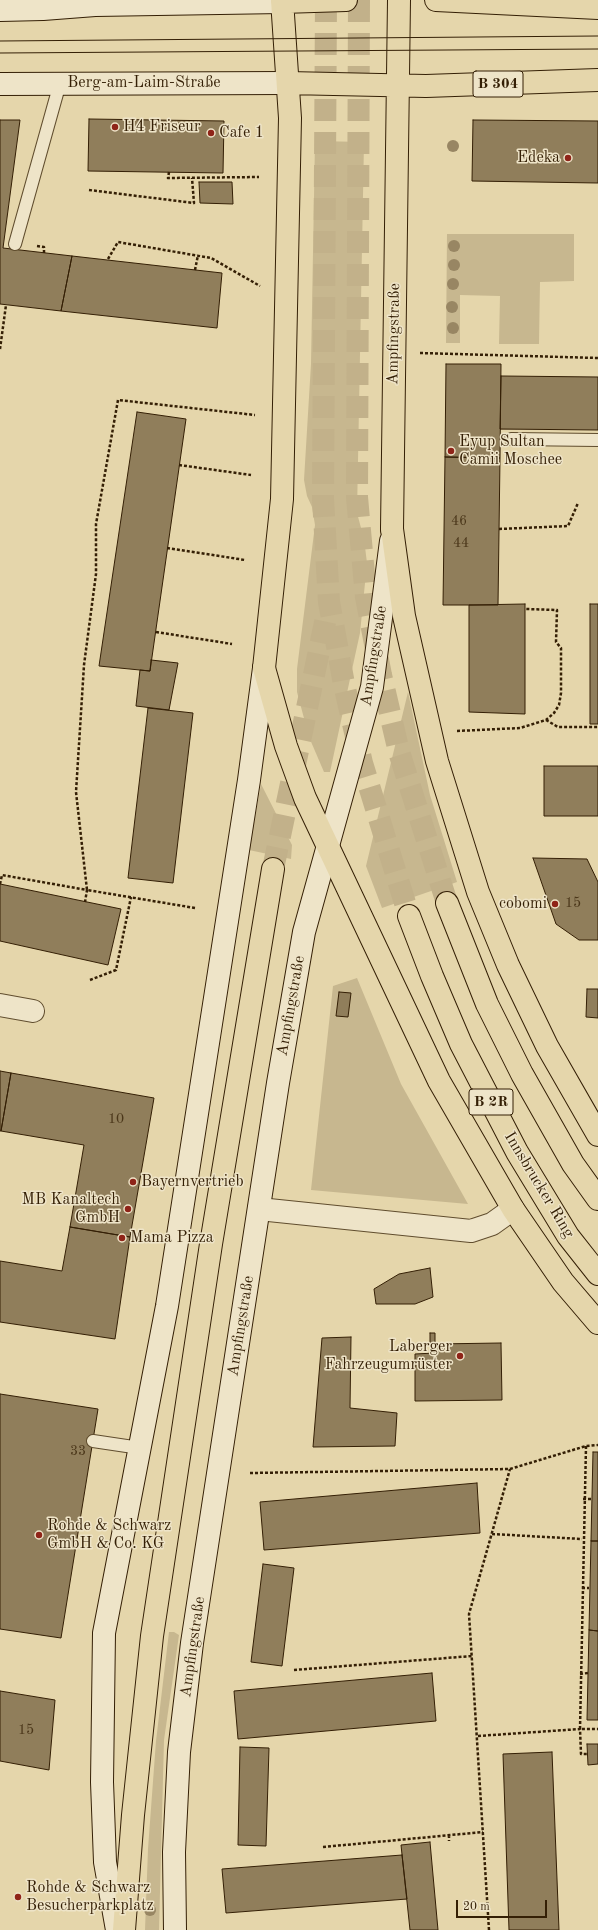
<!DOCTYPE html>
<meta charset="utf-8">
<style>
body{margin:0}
#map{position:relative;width:598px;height:1930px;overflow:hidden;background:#e5d6ab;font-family:"Old Standard TT",serif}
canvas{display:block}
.scale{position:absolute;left:456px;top:1900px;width:91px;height:18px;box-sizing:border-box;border:2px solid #341f05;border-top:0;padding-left:5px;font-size:12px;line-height:14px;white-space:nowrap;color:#341f05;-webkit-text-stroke:3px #eee4c8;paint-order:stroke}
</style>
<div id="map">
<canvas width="598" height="1930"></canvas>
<div class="scale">20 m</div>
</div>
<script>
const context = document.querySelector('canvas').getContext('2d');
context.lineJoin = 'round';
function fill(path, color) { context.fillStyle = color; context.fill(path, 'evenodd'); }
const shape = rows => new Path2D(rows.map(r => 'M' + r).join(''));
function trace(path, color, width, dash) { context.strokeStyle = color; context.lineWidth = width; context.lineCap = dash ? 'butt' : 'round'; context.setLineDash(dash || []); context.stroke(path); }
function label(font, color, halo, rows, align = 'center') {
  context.font = font + ' "Old Standard TT",serif'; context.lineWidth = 3; context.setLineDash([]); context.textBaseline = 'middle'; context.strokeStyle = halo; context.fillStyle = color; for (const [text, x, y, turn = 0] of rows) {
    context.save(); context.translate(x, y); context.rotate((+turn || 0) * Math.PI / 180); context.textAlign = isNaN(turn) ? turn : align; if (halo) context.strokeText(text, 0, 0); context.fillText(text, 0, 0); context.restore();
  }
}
fill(shape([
 [315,141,364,142,357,513,364,539,367,563,360,633,353,665,330,772,324,772,309,737,297,692,297,669,315,525,312,507,307,496,304,480,311,364],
 [447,234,574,234,574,281,540,282,539,344,499,344,500,296,460,295,460,343,446,343],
 [408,692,430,795,457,882,382,908,366,866],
 [261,784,292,845,291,859,249,850],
 [357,978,401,1084,468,1204,311,1190,333,986],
 [169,1632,174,1632,179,1635,164,1740,159,1930,145,1930,148,1849,156,1741]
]), '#c7b78f');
const building = shape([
 [89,119,224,121,223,173,88,171,89,119],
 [0,120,20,120,3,248,72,256,61,311,0,304,0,120],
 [473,120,598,121,598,183,472,181,473,120],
 [199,182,232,182,233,204,200,203,199,182],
 [72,256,222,273,217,328,61,311,72,256],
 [446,364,501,364,500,458,445,457,446,364],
 [501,376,598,377,598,430,500,429,501,376],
 [137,412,186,419,150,671,99,666,137,412],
 [445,457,500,458,498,605,443,605,445,457],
 [525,604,525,714,469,712,469,605,525,604],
 [590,604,598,604,598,724,590,724,590,604],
 [151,660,178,663,169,710,136,706,140,670,150,671,151,660],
 [148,708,193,713,173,883,128,878,148,708],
 [544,766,598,766,598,816,544,816,544,766],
 [533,858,587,859,598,882,598,940,579,940,556,924,533,858],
 [0,884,121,909,108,965,0,941,0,884],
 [587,989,598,989,598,1018,586,1017,587,989],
 [339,992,351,993,348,1017,336,1016,339,992],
 [0,1071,11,1073,1,1131,0,1131,0,1071],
 [11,1073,154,1098,130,1237,70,1227,84,1145,1,1131,11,1073],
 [70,1227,130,1237,115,1339,0,1322,0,1261,62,1271,70,1227],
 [430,1268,433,1297,415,1304,376,1304,374,1289,399,1274,430,1268],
 [430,1333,435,1333,435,1344,430,1344,430,1333],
 [351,1337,350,1408,397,1413,395,1446,313,1447,322,1338,351,1337],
 [501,1343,502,1400,415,1401,415,1354,435,1353,435,1344,501,1343],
 [0,1394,98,1409,61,1638,0,1629,0,1394],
 [593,1452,598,1452,598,1541,591,1541,593,1452],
 [477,1483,480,1533,264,1550,260,1502,477,1483],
 [591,1541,598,1541,598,1631,589,1630,591,1541],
 [263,1564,294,1568,282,1666,251,1662,263,1564],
 [589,1630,598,1631,598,1720,587,1720,589,1630],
 [432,1673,436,1721,238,1739,234,1691,432,1673],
 [0,1691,55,1700,49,1770,0,1761,0,1691],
 [587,1744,598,1744,598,1764,588,1765,587,1744],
 [240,1747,269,1748,266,1846,238,1845,240,1747],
 [552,1752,559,1930,509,1930,503,1754,552,1752],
 [430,1842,438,1930,410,1930,401,1845,430,1842],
 [402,1855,407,1899,226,1913,222,1869,402,1855]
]);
fill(building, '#907e5b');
trace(building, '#341f05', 1);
trace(shape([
 [326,0,323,499,329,602,344,684,362,763,409,916],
 [359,0,357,497,366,597,381,675,399,752,447,903],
 [273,869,327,613]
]), '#c2b18a', 22, [22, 11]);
const lane = shape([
 [15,244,60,83],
 [511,439,598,440],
 [93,1441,140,1448]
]);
const street = shape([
 [0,1005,33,1011],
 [259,1209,471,1231,492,1224,513,1209]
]);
const secondary = shape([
 [0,10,43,9,95,5,282,2],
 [0,84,288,83],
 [117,1930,105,1862,102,1782,104,1633,167,1306,249,780,264,668],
 [175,1930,174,1852,179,1752,192,1643,278,1083,304,932,372,687,391,541]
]);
const primary = shape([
 [436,0,598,8],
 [282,2,346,0],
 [288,83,426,86,598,80],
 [392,529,399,0],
 [264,668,282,499,290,118,282,0]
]);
const highway = shape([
 [392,529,404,616,437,761,478,892,508,965,547,1046,598,1135],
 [264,668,286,746,305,798,439,1081,513,1209,563,1282,598,1323],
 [447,903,487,1004,522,1074,573,1164,598,1199],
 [409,916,432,976,461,1044,517,1152,568,1236,598,1274],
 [124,1930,133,1815,152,1636,211,1244,273,869]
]);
trace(lane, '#604d2e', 14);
trace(street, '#604d2e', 24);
trace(secondary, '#341f05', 24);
trace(primary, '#341f05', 24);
trace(highway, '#341f05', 24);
trace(shape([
 [169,172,168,178,259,177],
 [89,190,194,203,192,178],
 [37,246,44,247,44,253],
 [108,259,118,242,211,258,260,286],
 [195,270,198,255],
 [0,349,6,305],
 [420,353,598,358],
 [179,465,251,475],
 [499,529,568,526,578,503],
 [167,548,245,560],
 [156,632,232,644],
 [546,720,558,727,598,727],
 [457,731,520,728,546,720,554,713,559,705,561,693,561,648,556,642,557,610,526,609],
 [0,884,2,875,87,890,85,902],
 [195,908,87,890,76,792,84,665,96,574,96,524,118,400,255,415],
 [90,980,116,970,131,897],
 [586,1446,580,1729,598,1729],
 [250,1473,510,1469,586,1446,598,1445],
 [583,1499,592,1499],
 [492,1534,582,1539],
 [582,1588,589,1588],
 [294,1670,472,1656],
 [580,1674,588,1673],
 [478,1736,580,1729,581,1754,588,1754],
 [449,1835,449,1841],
 [323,1847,483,1832],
 [489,1930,469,1614,510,1469]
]), '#341f05', 2.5, [3, 2]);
trace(lane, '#eee4c8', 12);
trace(street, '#eee4c8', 22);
trace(secondary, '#eee4c8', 22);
trace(primary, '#e5d6ab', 22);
trace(highway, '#e5d6ab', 22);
trace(shape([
 [0,41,598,36],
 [0,53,598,49]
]), '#341f05', 1);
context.fillStyle = '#988663';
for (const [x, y] of [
 [453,146],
 [454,246],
 [454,265],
 [453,284],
 [452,307],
 [453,328],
 [150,1910]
]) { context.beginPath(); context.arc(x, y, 6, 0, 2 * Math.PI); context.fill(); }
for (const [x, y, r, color] of [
 [115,127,4,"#8f2418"],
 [211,133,4,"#8f2418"],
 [568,158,4,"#8f2418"],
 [451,451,4,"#8f2418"],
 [555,904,4,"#8f2418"],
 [133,1182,4,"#8f2418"],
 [128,1209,4,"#8f2418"],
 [122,1238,4,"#8f2418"],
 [460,1356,4,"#8f2418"],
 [39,1535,4,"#8f2418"],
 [18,1897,4,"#8f2418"]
]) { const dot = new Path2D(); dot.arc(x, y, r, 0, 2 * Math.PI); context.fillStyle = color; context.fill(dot); trace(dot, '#eee4c8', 1.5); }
label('14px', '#4b371a', null, [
 ["46",459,521],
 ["44",461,543],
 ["15",573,903],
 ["10",116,1119],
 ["33",78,1451],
 ["15",26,1730]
]);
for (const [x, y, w] of [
 [498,84,50],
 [491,1102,44]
]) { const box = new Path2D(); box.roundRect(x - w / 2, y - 13, w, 26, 3); context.fillStyle = '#eee4c8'; context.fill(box); trace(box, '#341f05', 1); }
label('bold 15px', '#341f05', null, [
 ["B 304",498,84],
 ["B 2R",491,1102]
]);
label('16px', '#341f05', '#eee4c8', [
 ["Berg-am-Laim-Straße",144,83],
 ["Ampfingstraße",394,334,-89],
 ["Ampfingstraße",374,656,-81],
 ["Ampfingstraße",291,1006,-80],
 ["Innsbrucker Ring",539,1185,59],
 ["Ampfingstraße",241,1326,-81],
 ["Ampfingstraße",193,1647,-82]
]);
label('16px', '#341f05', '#eee4c8', [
 ["H4 Friseur",123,127],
 ["Cafe 1",219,133],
 ["Edeka",560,158,"right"],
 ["Eyup Sultan",459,442],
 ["Camii Moschee",459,460],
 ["cobomi",547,904,"right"],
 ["Bayernvertrieb",141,1182],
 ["MB Kanaltech",120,1200,"right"],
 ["GmbH",120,1218,"right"],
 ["Mama Pizza",130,1238],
 ["Laberger",452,1347,"right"],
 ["Fahrzeugumrüster",452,1365,"right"],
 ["Rohde & Schwarz",47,1526],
 ["GmbH & Co. KG",47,1544],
 ["Rohde & Schwarz",26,1888],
 ["Besucherparkplatz",26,1906]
], 'left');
</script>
